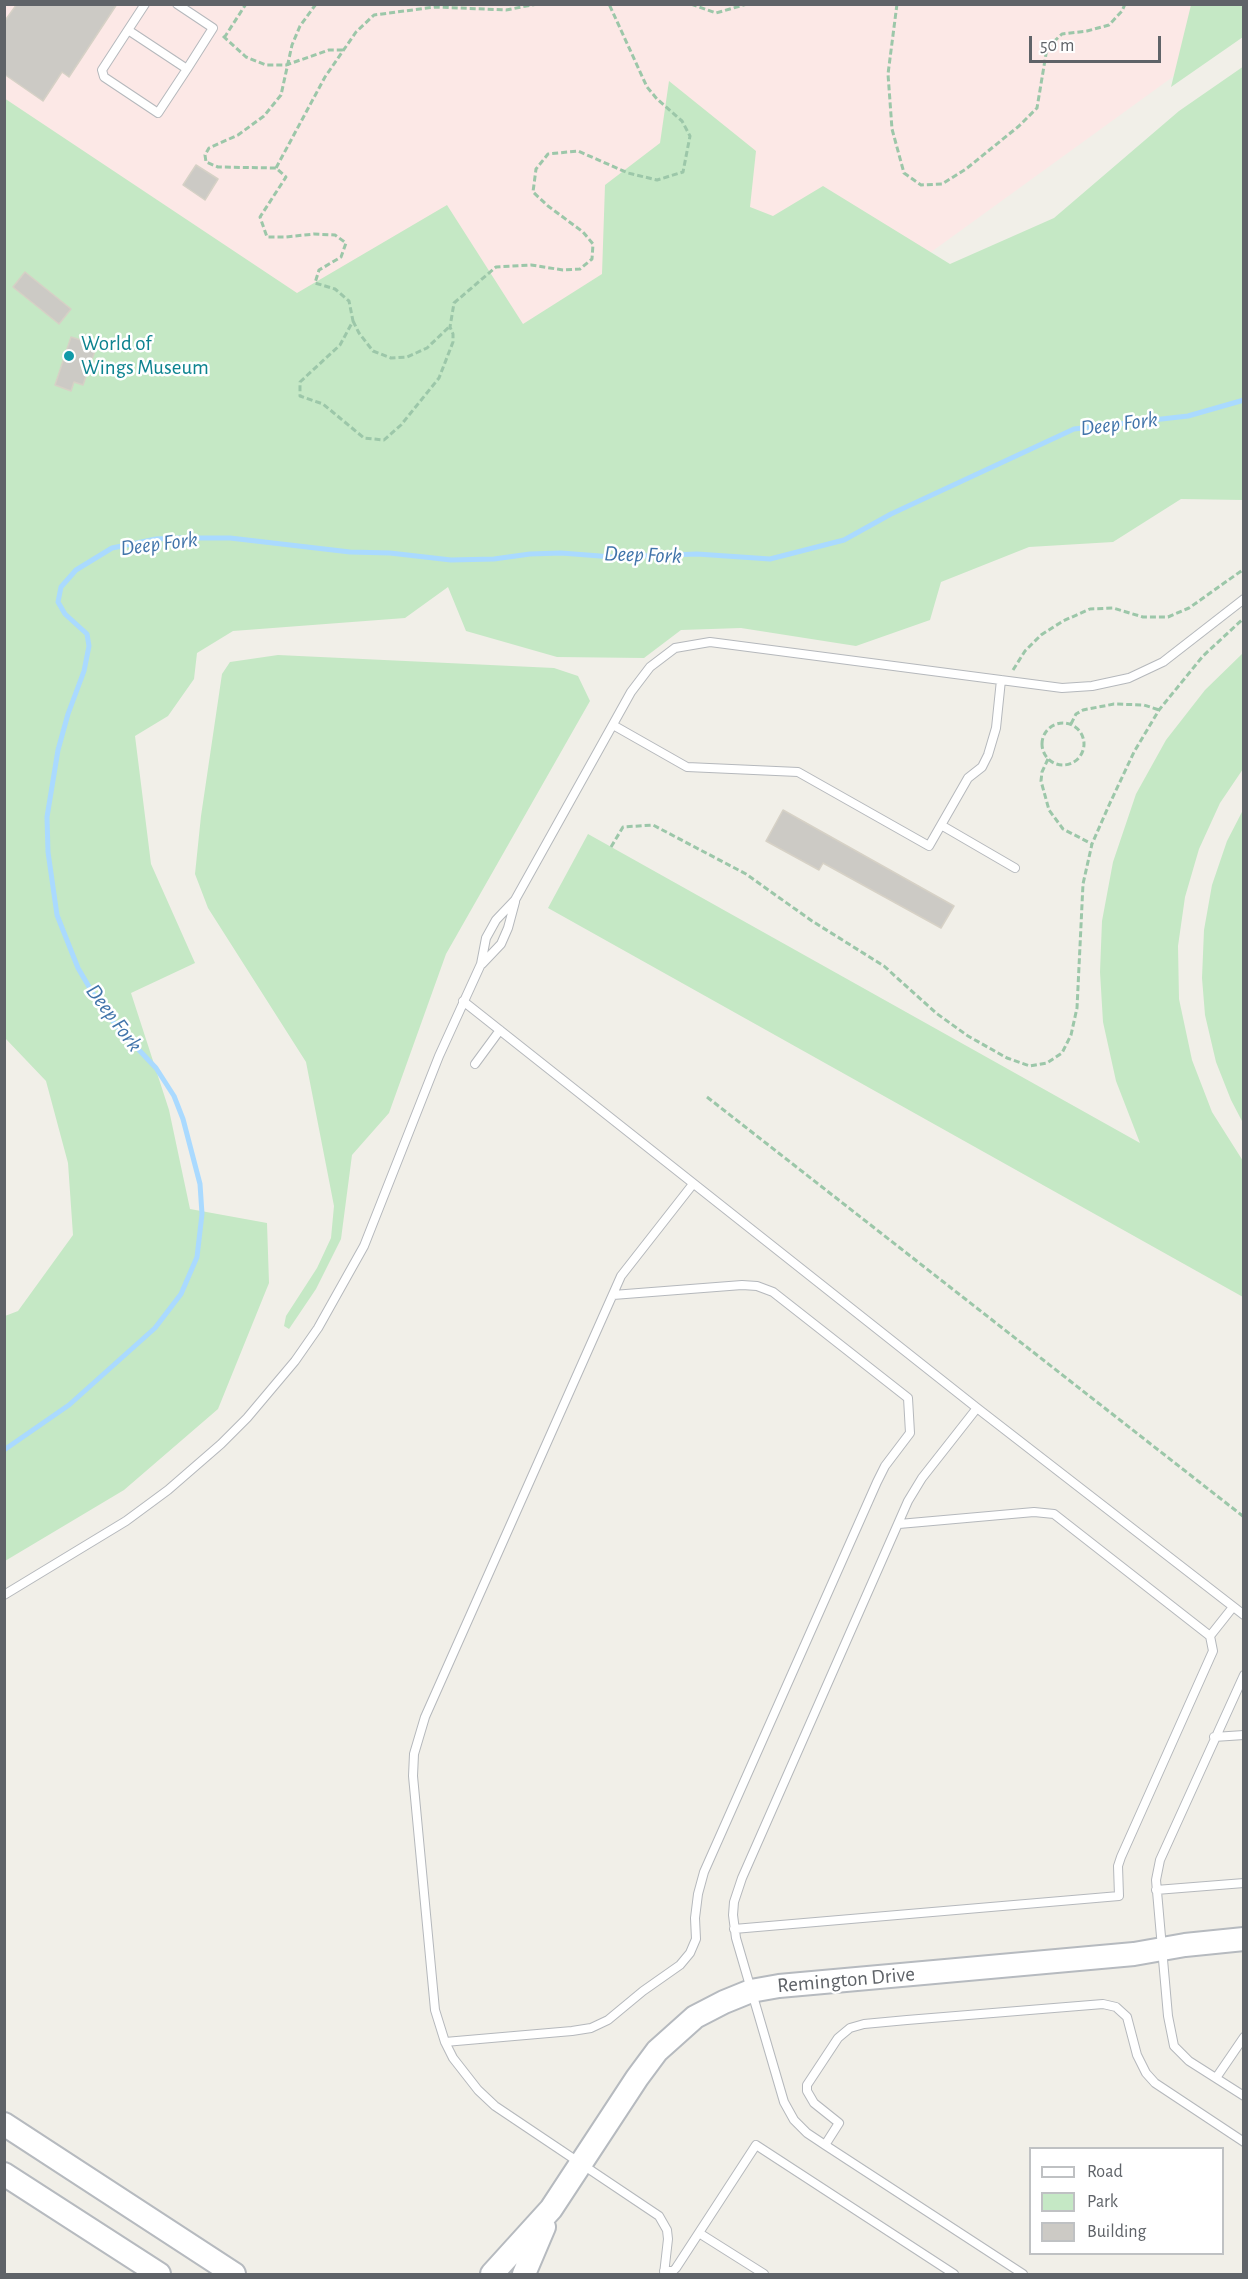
<!DOCTYPE html>
<style>
body{margin:0}
#map{position:relative;width:1248px;height:2279px;overflow:hidden;background:#f1efe8;font-family:"Alegreya Sans",sans-serif}
canvas{display:block}
.frame{position:absolute;inset:0;border:6px solid #5f6368;pointer-events:none}
.legend{position:absolute;left:1029px;top:2147px;width:195px;height:108px;box-sizing:border-box;background:#fff;border:2px solid #bfc1c3;margin:0;padding:8px 10px;list-style:none;font-size:18px;color:#5f6368}
.legend li{display:flex;align-items:center;gap:12px;height:30px}
.legend b{width:30px;border:2px solid #bfc1c3}
.scale{position:absolute;left:1029px;top:36px;width:132px;height:27px;box-sizing:border-box;border:3px solid #5f6368;border-top:0;padding-left:8px;font-size:18px;line-height:21px;white-space:nowrap;color:#5f6368;-webkit-text-stroke:4px #fff;paint-order:stroke}
</style>
<div id="map">
<canvas width="1248" height="2279"></canvas>
<div class="frame"></div>
<ul class="legend">
<li><b style="height:8px;background:#fff"></b>Road</li>
<li><b style="height:16px;background:#c5e8c5"></b>Park</li>
<li><b style="height:16px;background:#cccac5"></b>Building</li>
</ul>
<div class="scale">50 m</div>
</div>
<script>
const context = document.querySelector('canvas').getContext('2d');
context.lineJoin = 'round';
function fill(path, color) { context.fillStyle = color; context.fill(path, 'evenodd'); }
const shape = rows => new Path2D(rows.map(r => 'M' + r).join(''));
function trace(path, color, width, dash) { context.strokeStyle = color; context.lineWidth = width; context.lineCap = dash ? 'butt' : 'round'; context.setLineDash(dash || []); context.stroke(path); }
function label(font, color, halo, rows, align = 'center') {
  context.font = font + ' "Alegreya Sans",sans-serif'; context.lineWidth = 5; context.setLineDash([]); context.textBaseline = 'middle'; context.strokeStyle = halo; context.fillStyle = color; for (const [text, x, y, turn = 0] of rows) {
    context.save(); context.translate(x, y); context.rotate((+turn || 0) * Math.PI / 180); context.textAlign = isNaN(turn) ? turn : align; if (halo) context.strokeText(text, 0, 0); context.fillText(text, 0, 0); context.restore();
  }
}
fill(shape([
 [5,5,1243,5,1243,26,582,505,5,174]
]), '#fce8e6');
fill(shape([
 [1191,5,1243,5,1243,37,1171,87],
 [1244,66,1243,500,1181,499,1113,542,1029,547,941,582,930,620,856,646,741,628,681,630,644,658,557,657,466,631,448,587,405,618,233,631,197,653,194,679,168,716,135,736,151,864,195,963,131,993,169,1110,190,1209,267,1223,269,1283,218,1409,124,1490,5,1561,5,1316,18,1311,73,1235,68,1163,46,1081,5,1038,4,98,297,293,447,205,523,324,602,274,605,185,660,143,669,81,756,151,750,207,773,216,823,186,950,264,1054,218,1179,111],
 [1243,653,1243,769,1220,803,1199,849,1185,897,1178,946,1179,999,1192,1060,1212,1112,1243,1161,1243,1297,548,908,588,834,1140,1143,1116,1081,1103,1022,1100,972,1102,921,1113,862,1136,794,1166,740,1205,690],
 [278,655,554,668,578,676,590,701,446,954,389,1113,352,1155,341,1239,316,1289,289,1329,284,1326,286,1316,317,1268,331,1238,334,1206,306,1062,208,908,195,874,201,816,222,674,230,662],
 [1243,810,1243,1123,1231,1100,1216,1062,1205,1015,1202,978,1204,930,1212,885,1227,841]
]), '#c5e8c5');
trace(shape([
 [4,1450,69,1405,155,1328,181,1294,197,1257,202,1214,200,1184,183,1119,174,1096,156,1068,119,1029,98,1002,78,968,57,915,48,852,47,817,58,750,68,714,84,671,89,646,87,634,65,614,58,602,61,587,76,570,112,548,156,539,178,538,230,538,350,552,390,553,451,560,494,559,530,554,561,553,613,557,697,554,770,559,844,540,891,514,1074,429,1188,416,1244,400]
]), '#aadaff', 5);
const building = shape([
 [17,4,117,4,69,77,62,72,43,101,4,74,4,22,17,4],
 [196,165,218,179,205,200,183,185,196,165],
 [25,272,71,309,59,324,13,287,25,272],
 [71,337,97,345,83,385,74,382,71,391,55,385,71,337],
 [783,810,954,906,941,928,823,863,819,870,766,841,783,810]
]);
fill(building, '#cccac5');
trace(building, '#d6d1c6', 1.5);
const lane = shape([
 [145,4,128,30,187,69,213,28,177,4],
 [128,30,102,70,104,77,158,113,187,69],
 [613,725,687,767,798,772,929,846,968,778,982,767,988,755,996,728,1001,680],
 [941,825,1015,868],
 [482,964,501,944,508,928,515,902],
 [463,1001,977,1408,1244,1615],
 [475,1064,500,1030],
 [977,1408,922,1478,908,1501,742,1878,734,1902,733,1915,736,1938,784,2102,794,2120,807,2133,825,2145,1023,2274],
 [4,1595,126,1521,168,1490,221,1444,247,1418,295,1361,318,1328,364,1246,439,1056,481,964,486,938,496,920,515,900,631,692,650,667,675,648,710,642,1062,688,1092,686,1129,678,1163,662,1244,599],
 [1210,1636,1233,1607],
 [1244,1675,1160,1860,1156,1880,1168,2016,1174,2046,1189,2061,1244,2096],
 [1214,1737,1244,1735],
 [1156,1890,1244,1883],
 [734,1929,1119,1896,1118,1866,1121,1857,1213,1651,1210,1636,1054,1514,1034,1512,899,1524],
 [445,2042,572,2031,591,2028,608,2020,643,1991,680,1965,690,1953,696,1939,695,1918,698,1894,704,1872,877,1482,885,1466,910,1433,908,1398,773,1292,757,1286,742,1285,613,1295],
 [1216,2078,1244,2037],
 [825,2145,839,2123,814,2103,807,2091,807,2085,838,2038,850,2028,864,2024,907,2020,1103,2004,1116,2007,1127,2017,1137,2055,1146,2073,1155,2083,1244,2142],
 [699,2233,764,2274],
 [664,2271,673,2271,676,2268,756,2145,954,2274],
 [664,2274,668,2239,667,2230,659,2216,495,2106,478,2090,453,2058,445,2042,435,2010,413,1776,414,1754,425,1717,621,1276,693,1184]
]);
const secondary = shape([
 [4,2124,234,2274],
 [4,2174,159,2274],
 [492,2274,551,2209,637,2078,657,2051,695,2017,724,2002,751,1991,779,1986,1134,1954,1185,1945,1244,1939],
 [524,2274,544,2227]
]);
trace(lane, '#b5b8bc', 10);
trace(secondary, '#b6babf', 26);
trace(shape([
 [316,4,300,26,292,45,281,95,264,116,238,135,209,148,205,155,206,162,218,167,276,168,286,177,260,217,267,237,286,237,314,234,335,235,346,243,341,257,319,270,315,283,335,289,349,301,353,321,340,345,300,382,300,396,323,404,364,438,384,440,401,425,439,378,453,342,453,334,450,327,454,303,496,267,531,265,563,270,580,269,592,259,593,244,583,232,548,206,533,192,536,169,548,154,578,151,628,173,657,180,683,172,690,136,682,121,657,99,647,87,609,4],
 [691,4,716,13,747,4],
 [897,4,888,74,892,129,904,173,921,185,942,184,966,169,1019,126,1037,108,1047,48,1062,34,1087,31,1109,25,1122,11,1125,4],
 [223,36,246,57,266,65,286,65,329,50,343,50],
 [224,38,246,4],
 [276,168,325,77,356,32,374,15,435,7,506,10,537,4],
 [353,321,359,333,373,351,391,358,407,357,416,353,427,348,449,327],
 [1013,670,1025,651,1041,635,1063,621,1090,609,1113,608,1143,617,1168,617,1189,608,1244,569],
 '1042 744a21 21 0 1 1 42 0a21 21 0 1 1-42 0Z',
 [1071,724,1076,714,1083,710,1114,704,1144,705,1159,710],
 [1048,759,1042,772,1041,781,1049,810,1063,829,1092,844],
 [611,847,623,827,653,825,746,874,812,921,884,966,936,1013,968,1036,1007,1058,1030,1066,1047,1063,1062,1053,1071,1035,1077,1008,1083,884,1092,844,1110,803,1134,752,1159,710,1203,656,1244,618],
 [707,1097,1244,1517]
]), '#9cc7a9', 3, [6, 3]);
trace(lane, '#fff', 8);
trace(secondary, '#fff', 22);
for (const [x, y, r, color] of [
 [69,356,6,"#0f9aa8"]
]) { const dot = new Path2D(); dot.arc(x, y, r, 0, 2 * Math.PI); context.fillStyle = color; context.fill(dot); trace(dot, '#fff', 2); }
label('21px', '#0d838f', '#fff', [
 ["World of",81,344],
 ["Wings Museum",81,368]
], 'left');
label('21px', '#5f6368', '#fff', [
 ["Remington Drive",846,1980,-5]
]);
label('italic 22px', '#4174aa', '#fff', [
 ["Deep Fork",1119,424,-7],
 ["Deep Fork",159,544,-7],
 ["Deep Fork",643,555,2],
 ["Deep Fork",114,1018,53]
]);
</script>
